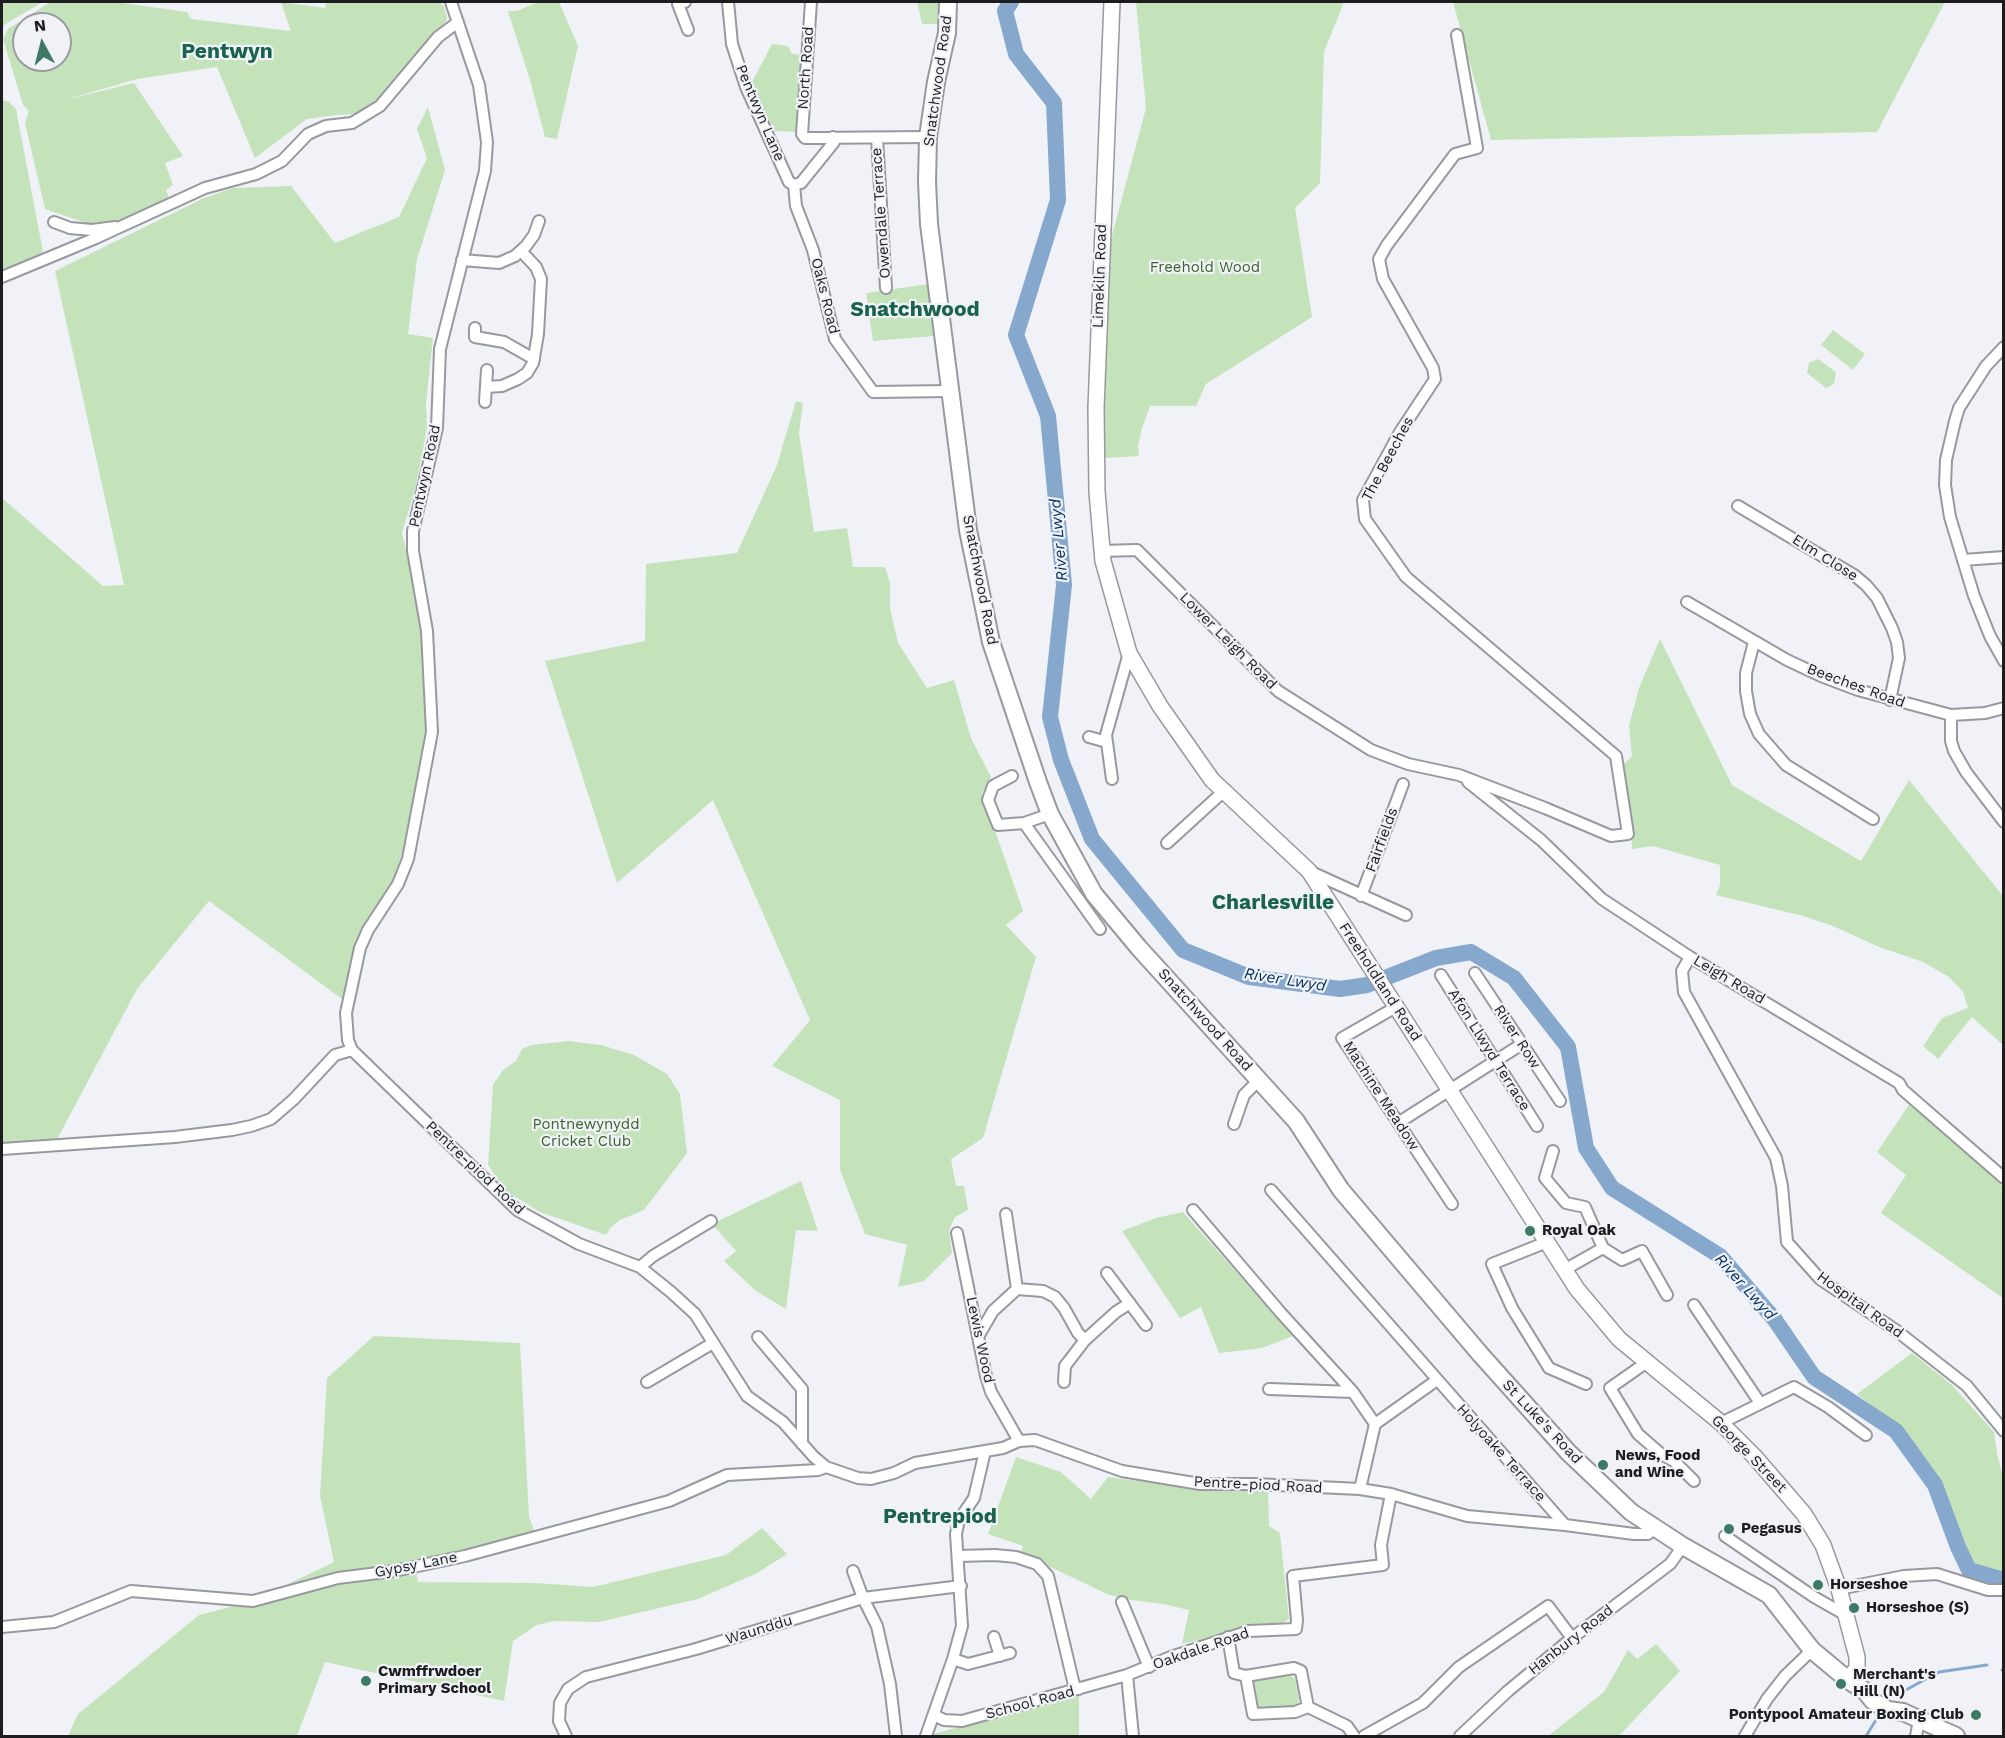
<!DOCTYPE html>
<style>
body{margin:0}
#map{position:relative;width:2005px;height:1738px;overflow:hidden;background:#f0f2f7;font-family:"Work Sans",sans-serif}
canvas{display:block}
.frame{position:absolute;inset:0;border:3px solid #1c1d1f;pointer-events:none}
.north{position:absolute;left:12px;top:12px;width:60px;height:60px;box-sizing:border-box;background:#f0f2f7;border:2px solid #9b9da1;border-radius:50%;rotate:353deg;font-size:16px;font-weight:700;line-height:24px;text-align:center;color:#1c1d1f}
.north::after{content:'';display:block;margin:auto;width:21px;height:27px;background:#3d7964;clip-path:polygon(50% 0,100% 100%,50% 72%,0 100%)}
</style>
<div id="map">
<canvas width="2005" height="1738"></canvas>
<div class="frame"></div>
<div class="north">N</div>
</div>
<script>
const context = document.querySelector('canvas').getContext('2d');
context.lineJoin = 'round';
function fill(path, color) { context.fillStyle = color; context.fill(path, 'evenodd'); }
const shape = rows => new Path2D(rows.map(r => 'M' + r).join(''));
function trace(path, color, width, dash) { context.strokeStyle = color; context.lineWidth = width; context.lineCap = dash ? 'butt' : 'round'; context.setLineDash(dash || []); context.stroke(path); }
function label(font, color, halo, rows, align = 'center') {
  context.font = font + ' "Work Sans",sans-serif'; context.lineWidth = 4.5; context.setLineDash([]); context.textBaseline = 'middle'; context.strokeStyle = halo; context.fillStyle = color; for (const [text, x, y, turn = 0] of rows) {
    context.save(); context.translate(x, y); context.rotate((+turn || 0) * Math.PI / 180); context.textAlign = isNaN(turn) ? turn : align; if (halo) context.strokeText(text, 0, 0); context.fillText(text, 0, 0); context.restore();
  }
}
fill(shape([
 [2,2,43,2,2,26],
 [50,2,116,2,187,12,191,19,291,31,281,2,325,8,326,2,439,2,444,6,447,19,443,26,435,33,386,98,364,114,336,115,307,119,255,158,217,67,137,79,65,100,134,83,183,156,165,163,173,185,166,190,170,201,111,223,89,224,45,209,25,123,29,111,23,105,3,39,8,29],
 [24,24,60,24,60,60,24,60],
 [538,2,559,2,578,46,557,139,545,137,530,80,508,11,517,11],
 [917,2,940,2,940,24,922,24],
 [1136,2,1344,2,1324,52,1320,183,1295,208,1312,317,1206,384,1196,406,1150,406,1142,428,1138,446,1139,456,1104,458,1108,250,1146,108],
 [1453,2,1945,2,1877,132,1491,140],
 [772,44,788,46,792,54,803,55,800,132,774,131,752,82],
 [2,100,9,102,16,109,43,252,10,273,2,271],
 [428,107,445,170,417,259,408,334,433,338,426,403,427,428,416,486,402,533,417,593,426,673,428,730,409,831,392,884,355,947,342,999,209,901,137,989,54,1145,2,1149,2,498,103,586,124,585,55,271,204,198,233,188,291,186,335,243,399,217,427,158,417,129],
 [928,284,934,336,873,341,866,293],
 [1833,330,1865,354,1853,370,1821,345],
 [1818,359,1836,372,1834,384,1826,388,1807,373,1809,363],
 [796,401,803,403,799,433,814,532,847,528,853,567,885,567,890,583,890,608,898,643,927,688,954,680,971,738,991,777,982,793,1023,911,1006,925,1036,957,983,1138,951,1159,956,1186,964,1186,968,1210,955,1217,949,1230,952,1253,924,1281,898,1287,907,1245,865,1234,840,1170,840,1100,772,1066,810,1020,713,800,617,883,545,661,645,641,646,564,737,553,777,465],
 [1660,639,1732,785,1861,861,1909,780,2003,896,2003,1045,1972,1017,1938,1059,1923,1046,1942,1018,1968,1008,1963,992,1949,977,1923,962,1879,947,1833,926,1803,916,1716,895,1720,885,1720,865,1653,846,1632,849,1631,817,1622,766,1632,756,1629,726,1639,688],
 [569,1041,601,1045,634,1055,667,1074,680,1094,687,1153,644,1210,620,1220,611,1227,606,1235,540,1212,506,1191,488,1165,493,1085,503,1070,516,1061,522,1049,532,1045],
 [1911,1102,2003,1187,2003,1298,1881,1213,1906,1175,1877,1152],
 [801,1181,818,1231,796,1230,786,1309,756,1291,724,1261,736,1251,712,1224],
 [1183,1212,1293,1336,1262,1348,1219,1353,1201,1307,1180,1318,1122,1231,1156,1218],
 [374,1336,520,1343,529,1517,537,1537,415,1567,418,1582,536,1583,593,1587,726,1555,762,1528,787,1554,757,1573,698,1599,599,1622,554,1621,537,1625,513,1641,504,1701,325,1662,297,1736,68,1736,78,1714,199,1615,253,1601,334,1562,320,1496,327,1378],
 [1912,1353,1952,1385,1994,1432,1998,1458,2003,1476,2003,1573,1988,1573,1973,1564,1954,1529,1942,1488,1911,1438,1857,1394],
 [1016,1457,1061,1472,1091,1499,1108,1477,1203,1490,1268,1490,1269,1526,1280,1533,1289,1619,1279,1625,1248,1627,1182,1644,1189,1610,1163,1604,1123,1599,1107,1594,1021,1553,1023,1546,988,1534],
 [1656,1644,1680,1671,1619,1736,1548,1736,1604,1692,1628,1650,1637,1659],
 [1281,1673,1290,1675,1295,1679,1299,1701,1296,1706,1263,1711,1257,1708,1255,1702,1252,1687,1253,1681,1259,1677],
 [1079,1694,1079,1736,929,1736,930,1735]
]), '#c5e3bb');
trace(shape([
 [2002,1670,2004,1670],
 [1902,1692,1939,1672,1987,1665],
 [1866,1736,1876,1720]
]), '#86a8cd', 3);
trace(shape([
 [1011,2,1005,11,1016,54,1054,103,1058,200,1016,335,1048,416,1064,585,1050,717,1061,760,1092,839,1183,950,1249,977,1340,989,1367,985,1436,958,1471,952,1514,978,1568,1047,1586,1148,1612,1188,1720,1256,1775,1320,1814,1377,1896,1431,1935,1485,1958,1547,1969,1570,2004,1580]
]), '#86a8cd', 16);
const minor = shape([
 [451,2,479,85,487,142,485,171,440,349,437,428,413,531,413,551,427,631,432,732,408,859,398,884,368,930,360,948,346,1013,348,1040,352,1050,517,1210,579,1244,640,1267,671,1292,695,1314,747,1396,783,1422,814,1457,826,1467,858,1478,871,1479,894,1473,915,1463,985,1451,1003,1448,1019,1441,1035,1440,1122,1471,1200,1484,1255,1484,1360,1489,1391,1494,1467,1516,1565,1525,1634,1534,1648,1534,1655,1528],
 [685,2,678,4,688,30],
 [728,2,732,44,746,87,789,182,794,185],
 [811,2,802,134,805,138,928,137],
 [877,138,886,288],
 [794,185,796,206,813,250,835,339,873,392,951,391],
 [794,185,801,183,834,142,833,137],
 [54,222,70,228,92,230,115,227],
 [462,260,499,263,515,256,526,246,534,235,539,221],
 [2,277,96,238,205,188,256,174,282,161,308,134,326,126,352,123,380,106,438,37,458,22],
 [475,328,475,337,504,342,534,359],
 [2004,347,1986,366,1959,408,1955,421,1946,460,1945,485,1950,517,1974,596,1990,636,2004,661],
 [486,387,502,386,518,379,527,373,533,363,538,334,541,279,536,267,521,251],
 [485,402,487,370],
 [1738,506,1854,575,1866,585,1877,598,1892,628,1897,642,1899,658,1890,700],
 [1101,551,1137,550,1278,691,1371,750,1408,764,1459,775,1545,808,1611,836,1628,834,1616,756,1406,577,1365,519,1363,500,1400,432,1435,379,1433,368,1383,279,1379,259,1387,245,1455,154,1477,148,1457,35],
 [1963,560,2004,557],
 [1687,602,1787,660,1821,676,1858,690,1951,715,1985,713,2004,708],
 [1754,642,1746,673,1746,691,1750,714,1759,734,1786,765,1873,819],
 [1951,715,1951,741,1954,751,1966,772,2004,822],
 [1089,737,1107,742],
 [1012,776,993,786,988,800,998,825,1024,823],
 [1112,779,1106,735,1129,653],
 [1468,782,1541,840,1602,899,1690,957,1899,1083,1903,1090,2004,1178],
 [1050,814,1024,823,1100,929],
 [1167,843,1224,791],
 [1311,872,1406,915],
 [1361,896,1403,784],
 [1690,957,1682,971,1684,992,1776,1158,1782,1186,1787,1242,1820,1279,1897,1331,1967,1386,2004,1431],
 [1475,973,1560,1101],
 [1441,975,1537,1126],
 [1396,1007,1342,1038,1452,1204],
 [1398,1123,1522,1044],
 [1234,1124,1244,1095,1259,1080],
 [2,1149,175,1137,232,1130,251,1126,271,1119,294,1099,335,1055,352,1050],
 [1553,1151,1545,1178,1566,1203,1585,1207,1603,1248,1564,1270],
 [1271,1190,1565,1525],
 [1193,1210,1281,1313,1353,1392,1375,1424],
 [1006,1214,1017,1289,1043,1291,1055,1297,1064,1308,1078,1333,1085,1340],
 [957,1233,986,1376,991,1392,1019,1441],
 [1547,1242,1492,1264,1512,1308,1549,1368,1586,1384],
 [1603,1248,1622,1260,1642,1251,1667,1295],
 [640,1267,653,1256,711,1221],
 [1107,1273,1146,1325],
 [1694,1305,1760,1403],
 [979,1335,993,1311,1017,1289],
 [758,1337,802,1389,802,1444],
 [1647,1362,1610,1388,1638,1434,1661,1454,1674,1461,1694,1481],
 [647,1382,713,1343],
 [1064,1382,1065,1366,1085,1340,1116,1312,1130,1303],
 [1269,1389,1353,1392],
 [1721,1423,1794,1387,1828,1407,1866,1435],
 [1375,1424,1437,1380],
 [1360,1489,1375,1424],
 [1725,1536,1814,1597,1844,1614],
 [958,1556,995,1555,1016,1557,1037,1564,1048,1576,1074,1685,1079,1689],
 [853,1571,863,1598,961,1586],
 [1839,1589,1904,1576,1937,1574,1988,1590,2004,1590],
 [1122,1602,1149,1667],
 [2,1627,54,1622,131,1591,253,1601,338,1578,394,1571,465,1556,669,1501,727,1475,818,1470,826,1467],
 [994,1637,1000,1656],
 [1228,1637,1234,1673,1246,1676,1294,1668,1301,1671,1308,1707,1347,1726,1354,1736],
 [953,1659,968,1664,1010,1653],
 [1127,1675,1133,1736],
 [1246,1676,1253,1714,1295,1712,1308,1707],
 [934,1715,944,1720,962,1721,1127,1675,1171,1657,1249,1631,1296,1629,1297,1620,1293,1576,1383,1565,1381,1545,1391,1494],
 [566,1736,559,1721,560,1703,568,1689,586,1677,696,1649,863,1598,877,1626,890,1684,896,1736],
 [926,1736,953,1659,962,1626,956,1534,959,1520,974,1498,985,1451],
 [1364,1736,1423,1703,1459,1667,1548,1606,1572,1638],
 [1460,1736,1508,1691,1572,1638,1670,1564,1683,1546],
 [1745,1736,1767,1699,1785,1676,1812,1650],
 [1916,1736,1919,1720]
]);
const secondary = shape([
 [1112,2,1096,408,1097,492,1103,561,1129,653,1160,706,1212,780,1309,871,1577,1289,1619,1339,1721,1423,1754,1456,1804,1514,1823,1545,1839,1589,1857,1657,1857,1668,1848,1680]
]);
const primary = shape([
 [948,2,947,33,936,82,928,137,927,182,929,224,968,530,991,642,1038,782,1050,814,1094,894,1139,948,1296,1121,1341,1190,1481,1355,1568,1452,1631,1512,1683,1546,1769,1595,1812,1650,1848,1680,1865,1691,1873,1701,1888,1710,1903,1712,1956,1736]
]);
trace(minor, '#98999f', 14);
trace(secondary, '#98999f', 18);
trace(primary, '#98999f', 20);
trace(minor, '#fff', 10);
trace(secondary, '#fff', 15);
trace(primary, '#fff', 16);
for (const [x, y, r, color] of [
 [1530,1231,6,"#3d7964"],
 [1603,1465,6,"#3d7964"],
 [1729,1529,6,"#3d7964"],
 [1818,1585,6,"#3d7964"],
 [1854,1608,6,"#3d7964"],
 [366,1681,6,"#3d7964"],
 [1841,1684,6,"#3d7964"],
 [1976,1715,6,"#3d7964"]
]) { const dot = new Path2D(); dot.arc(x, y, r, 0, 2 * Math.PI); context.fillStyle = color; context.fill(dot); trace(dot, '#f0f2f7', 2); }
label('15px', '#1c1d1f', '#f0f2f7', [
 ["North Road",806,68,-86],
 ["Snatchwood Road",938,81,-82],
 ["Pentwyn Lane",760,113,67],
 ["Owendale Terrace",881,213,-94],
 ["Limekiln Road",1100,276,-88],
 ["Oaks Road",825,296,76],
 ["The Beeches",1388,459,-62],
 ["Pentwyn Road",425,476,-78],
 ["Elm Close",1825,558,32],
 ["Snatchwood Road",980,580,79],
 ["Lower Leigh Road",1228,641,45],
 ["Beeches Road",1856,686,20],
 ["Fairfields",1382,840,-70],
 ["Leigh Road",1729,980,31],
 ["Freeholdland Road",1380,982,57],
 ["Snatchwood Road",1205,1020,48],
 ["River Row",1517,1037,57],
 ["Afon Llwyd Terrace",1489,1050,58],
 ["Machine Meadow",1381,1096,57],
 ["Pentre-piod Road",475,1168,43],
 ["Hospital Road",1860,1305,36],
 ["Lewis Wood",980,1340,78],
 ["St Luke's Road",1542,1422,47],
 ["Holyoake Terrace",1501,1453,48],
 ["George Street",1749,1454,46],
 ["Pentre-piod Road",1258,1485,3],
 ["Gypsy Lane",416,1565,-11],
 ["Waunddu",759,1630,-17],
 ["Hanbury Road",1571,1640,-38],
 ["Oakdale Road",1201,1649,-19],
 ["School Road",1030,1703,-15]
]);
label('15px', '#3b632c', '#f0f2f7', [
 ["Freehold Wood",1205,268],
 ["Pontnewynydd",586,1125],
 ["Cricket Club",586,1142]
]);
label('bold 15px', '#1c1d1f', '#f0f2f7', [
 ["Royal Oak",1542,1231],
 ["News, Food",1615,1456],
 ["and Wine",1615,1473],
 ["Pegasus",1741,1529],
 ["Horseshoe",1830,1585],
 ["Horseshoe (S)",1866,1608],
 ["Cwmffrwdoer",378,1672],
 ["Primary School",378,1689],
 ["Merchant's",1853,1675],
 ["Hill (N)",1853,1692],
 ["Pontypool Amateur Boxing Club",1964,1715,"right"]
], 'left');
label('italic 16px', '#003361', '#f0f2f7', [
 ["River Lwyd",1059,540,-95],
 ["River Lwyd",1285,980,9],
 ["River Lwyd",1745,1287,48]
]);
label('bold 21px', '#19634d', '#f0f2f7', [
 ["Pentwyn",227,52],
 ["Snatchwood",915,310],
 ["Charlesville",1273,903],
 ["Pentrepiod",940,1517]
]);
</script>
